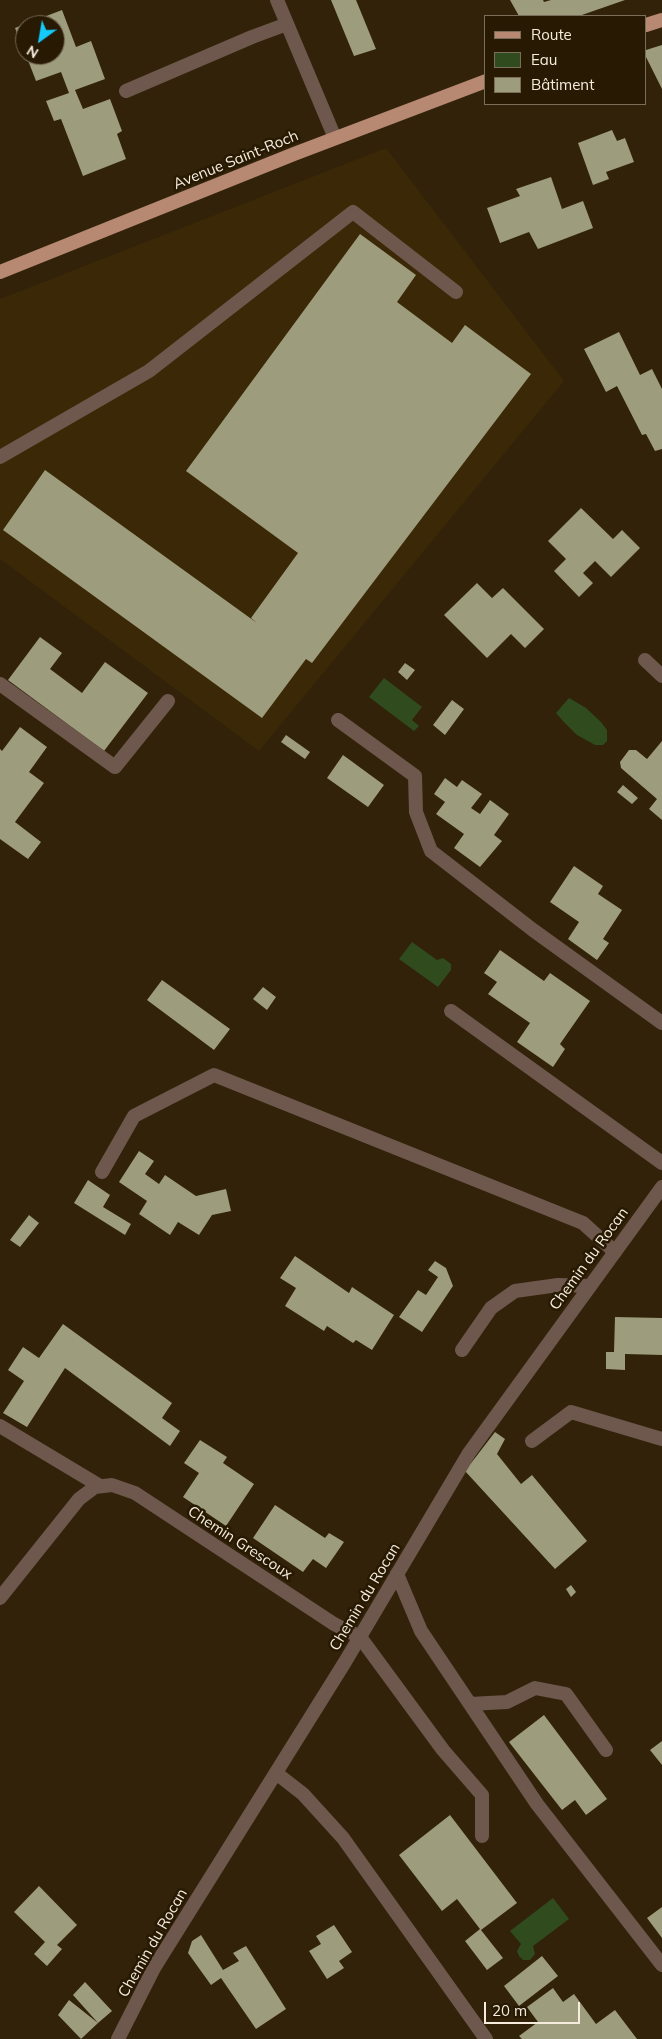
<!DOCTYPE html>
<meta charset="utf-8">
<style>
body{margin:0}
#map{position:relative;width:662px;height:2039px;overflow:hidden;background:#312209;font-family:Mulish,sans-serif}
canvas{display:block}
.legend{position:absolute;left:484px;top:15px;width:162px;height:90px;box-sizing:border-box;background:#271902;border:1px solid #7a6d5a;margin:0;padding:6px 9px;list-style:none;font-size:15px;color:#f6ecde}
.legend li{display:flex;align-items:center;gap:10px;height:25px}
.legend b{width:25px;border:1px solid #7a6d5a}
.north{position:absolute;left:15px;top:15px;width:50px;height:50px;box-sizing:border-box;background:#271902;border:1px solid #7a6d5a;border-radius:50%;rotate:212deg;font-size:14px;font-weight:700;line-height:20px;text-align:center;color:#f6ecde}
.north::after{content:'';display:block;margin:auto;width:18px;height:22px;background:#13cafb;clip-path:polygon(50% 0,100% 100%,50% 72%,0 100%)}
.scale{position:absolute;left:484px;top:2002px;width:96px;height:22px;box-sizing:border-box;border:2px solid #f6ecde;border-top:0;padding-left:6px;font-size:15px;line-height:18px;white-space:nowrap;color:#f6ecde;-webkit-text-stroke:4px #271902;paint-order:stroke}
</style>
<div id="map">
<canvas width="662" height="2039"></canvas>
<ul class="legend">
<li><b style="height:6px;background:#b78872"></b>Route</li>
<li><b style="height:14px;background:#304c1f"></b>Eau</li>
<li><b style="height:14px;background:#9d9c7c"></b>Bâtiment</li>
</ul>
<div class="north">N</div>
<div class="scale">20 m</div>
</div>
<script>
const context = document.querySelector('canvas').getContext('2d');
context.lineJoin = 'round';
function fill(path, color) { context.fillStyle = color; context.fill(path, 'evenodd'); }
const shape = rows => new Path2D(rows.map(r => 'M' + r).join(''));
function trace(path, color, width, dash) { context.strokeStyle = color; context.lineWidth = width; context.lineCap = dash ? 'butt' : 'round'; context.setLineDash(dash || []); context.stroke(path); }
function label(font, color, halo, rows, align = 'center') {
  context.font = font + ' Mulish,sans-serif'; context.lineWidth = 5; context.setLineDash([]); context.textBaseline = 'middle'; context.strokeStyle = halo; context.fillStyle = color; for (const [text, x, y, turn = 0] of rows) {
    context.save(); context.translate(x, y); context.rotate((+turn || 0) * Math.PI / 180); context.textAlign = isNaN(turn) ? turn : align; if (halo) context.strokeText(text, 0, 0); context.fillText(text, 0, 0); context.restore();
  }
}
fill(shape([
 [386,148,564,381,259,751,0,559,0,299]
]), '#3b2807');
fill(shape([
 [384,678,422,707,412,720,419,726,414,731,369,697],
 [569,698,586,708,601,722,607,730,607,741,603,745,595,745,577,735,563,721,556,713],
 [412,942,437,960,443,958,451,964,451,970,438,987,399,959],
 [553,1898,569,1919,533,1946,535,1954,530,1960,523,1960,519,1956,517,1951,521,1944,510,1931]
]), '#304c1f');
fill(shape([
 [331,0,356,0,376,49,354,56],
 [510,0,543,0,544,2,551,0,625,0,579,16,519,16],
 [62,10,76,47,91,41,105,79,75,90,83,109,110,99,122,131,117,134,126,159,83,176,61,119,54,121,46,101,69,93,61,72,36,81,26,55,55,55,55,25,25,25,25,53,15,28],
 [662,45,662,89,646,57,646,50],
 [612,130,617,141,625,138,634,162,606,172,609,179,593,185,578,143],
 [551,177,562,209,583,201,593,228,538,249,529,232,500,243,487,208,520,196,516,189],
 [360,234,416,275,397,302,452,343,465,325,531,374,312,663,306,659,262,718,3,530,45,470,257,623,251,618,298,553,186,471],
 [619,332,640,375,652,369,662,389,662,449,655,451,646,434,642,435,617,386,606,392,584,349],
 [581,508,613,539,622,530,640,548,611,577,595,561,583,573,593,583,579,597,554,571,566,559,548,541],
 [477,583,492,598,503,588,544,629,525,648,511,634,487,658,444,615],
 [40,637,62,653,50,669,82,693,105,662,148,693,104,751,8,680],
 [405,663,415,670,407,680,398,672],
 [452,700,464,709,445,735,433,725],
 [20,727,47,747,29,772,44,783,15,822,41,842,28,859,0,839,0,749,2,751],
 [286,735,310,752,305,759,281,742],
 [662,741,662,820,649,809,657,799,621,768,620,762,629,750,636,750,647,759],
 [343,755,384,785,368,807,327,778],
 [445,778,457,787,462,780,482,794,471,808,480,814,490,800,509,814,494,835,502,841,480,867,454,848,464,834,436,814,445,802,434,794],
 [623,785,638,798,632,804,617,792],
 [574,866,603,886,598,894,622,910,603,939,609,943,597,960,568,939,579,922,550,902],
 [500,950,544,981,550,973,590,1001,560,1044,565,1049,553,1067,517,1042,530,1023,488,994,497,982,484,973],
 [162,980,230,1029,214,1050,147,1000],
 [263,987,276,997,267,1010,253,999],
 [139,1151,154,1161,145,1174,159,1184,165,1175,196,1196,226,1189,231,1211,212,1215,199,1235,178,1222,170,1235,139,1214,147,1201,119,1182],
 [88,1180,110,1195,103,1207,131,1224,125,1235,74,1203],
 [29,1215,39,1223,20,1247,10,1240],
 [295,1256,349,1293,352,1287,394,1315,372,1350,356,1340,353,1343,327,1326,324,1331,285,1306,296,1288,280,1278],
 [435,1261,446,1268,453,1286,422,1332,399,1317,418,1290,426,1295,438,1277,428,1270],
 [615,1317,662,1318,662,1355,625,1354,625,1370,606,1369,606,1352,614,1352],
 [63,1324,172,1403,162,1418,180,1431,170,1446,65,1368,27,1427,3,1413,24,1381,8,1370,23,1347,39,1358],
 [495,1432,505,1439,497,1454,521,1484,532,1475,587,1541,555,1569,465,1471],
 [200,1440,227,1457,223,1463,254,1484,226,1526,183,1497,199,1473,184,1463],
 [275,1505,325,1538,329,1533,344,1542,326,1568,313,1559,303,1572,253,1538],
 [571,1585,576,1592,571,1597,566,1589],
 [544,1715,607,1799,586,1815,575,1800,562,1810,509,1742],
 [662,1741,662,1765,650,1750],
 [450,1815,517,1903,481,1930,503,1958,487,1970,465,1941,480,1929,457,1899,442,1911,399,1855],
 [39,1886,77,1925,57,1945,62,1949,47,1966,34,1954,45,1942,14,1912],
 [662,1907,662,1938,647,1918],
 [334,1925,352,1952,339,1961,344,1968,327,1979,309,1951,321,1944,316,1936],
 [201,1935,223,1970,239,1961,233,1953,246,1946,286,2009,256,2029,221,1978,211,1985,188,1953,192,1941],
 [542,1956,558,1976,519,2006,504,1986],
 [85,1982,112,2011,98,2023,73,1995],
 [553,1988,563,2002,574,1994,596,2024,615,2010,637,2039,522,2039,519,2036,538,2022,527,2007],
 [69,2000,98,2023,81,2039,58,2015]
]), '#9d9c7c');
trace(shape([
 [277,0,335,138],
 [126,91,252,37,287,24],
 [0,457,149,371,353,212,456,292],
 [0,684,115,767,168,701],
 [338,720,415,776,416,812,431,851,533,930,662,1023],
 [451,1011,662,1163],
 [102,1172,134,1116,214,1075,583,1223,615,1252],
 [462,1350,491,1308,515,1291,558,1285,590,1286],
 [532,1441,571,1412,662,1439],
 [397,1574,421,1631,537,1804,662,1965],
 [360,1637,443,1750,482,1795,482,1836],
 [470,1704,507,1702,535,1688,566,1694,606,1750]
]), '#6e574c', 14);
trace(shape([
 [645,660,662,676],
 [0,1426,100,1486],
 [0,1598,79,1499,95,1487,112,1485,135,1493,334,1624,360,1637],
 [276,1773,303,1794,343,1838,486,2039],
 [118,2039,154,1968,345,1662,469,1453,662,1187]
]), '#6e574c', 14);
trace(shape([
 [646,25,662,20],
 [0,272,294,154,486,81]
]), '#b78872', 14);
label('15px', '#f6ecde', '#271902', [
 ["Avenue Saint-Roch",236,160,-22],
 ["Chemin du Rocan",589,1259,-54],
 ["Chemin Grescoux",240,1543,33],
 ["Chemin du Rocan",365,1597,-59],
 ["Chemin du Rocan",153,1943,-60]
]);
</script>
